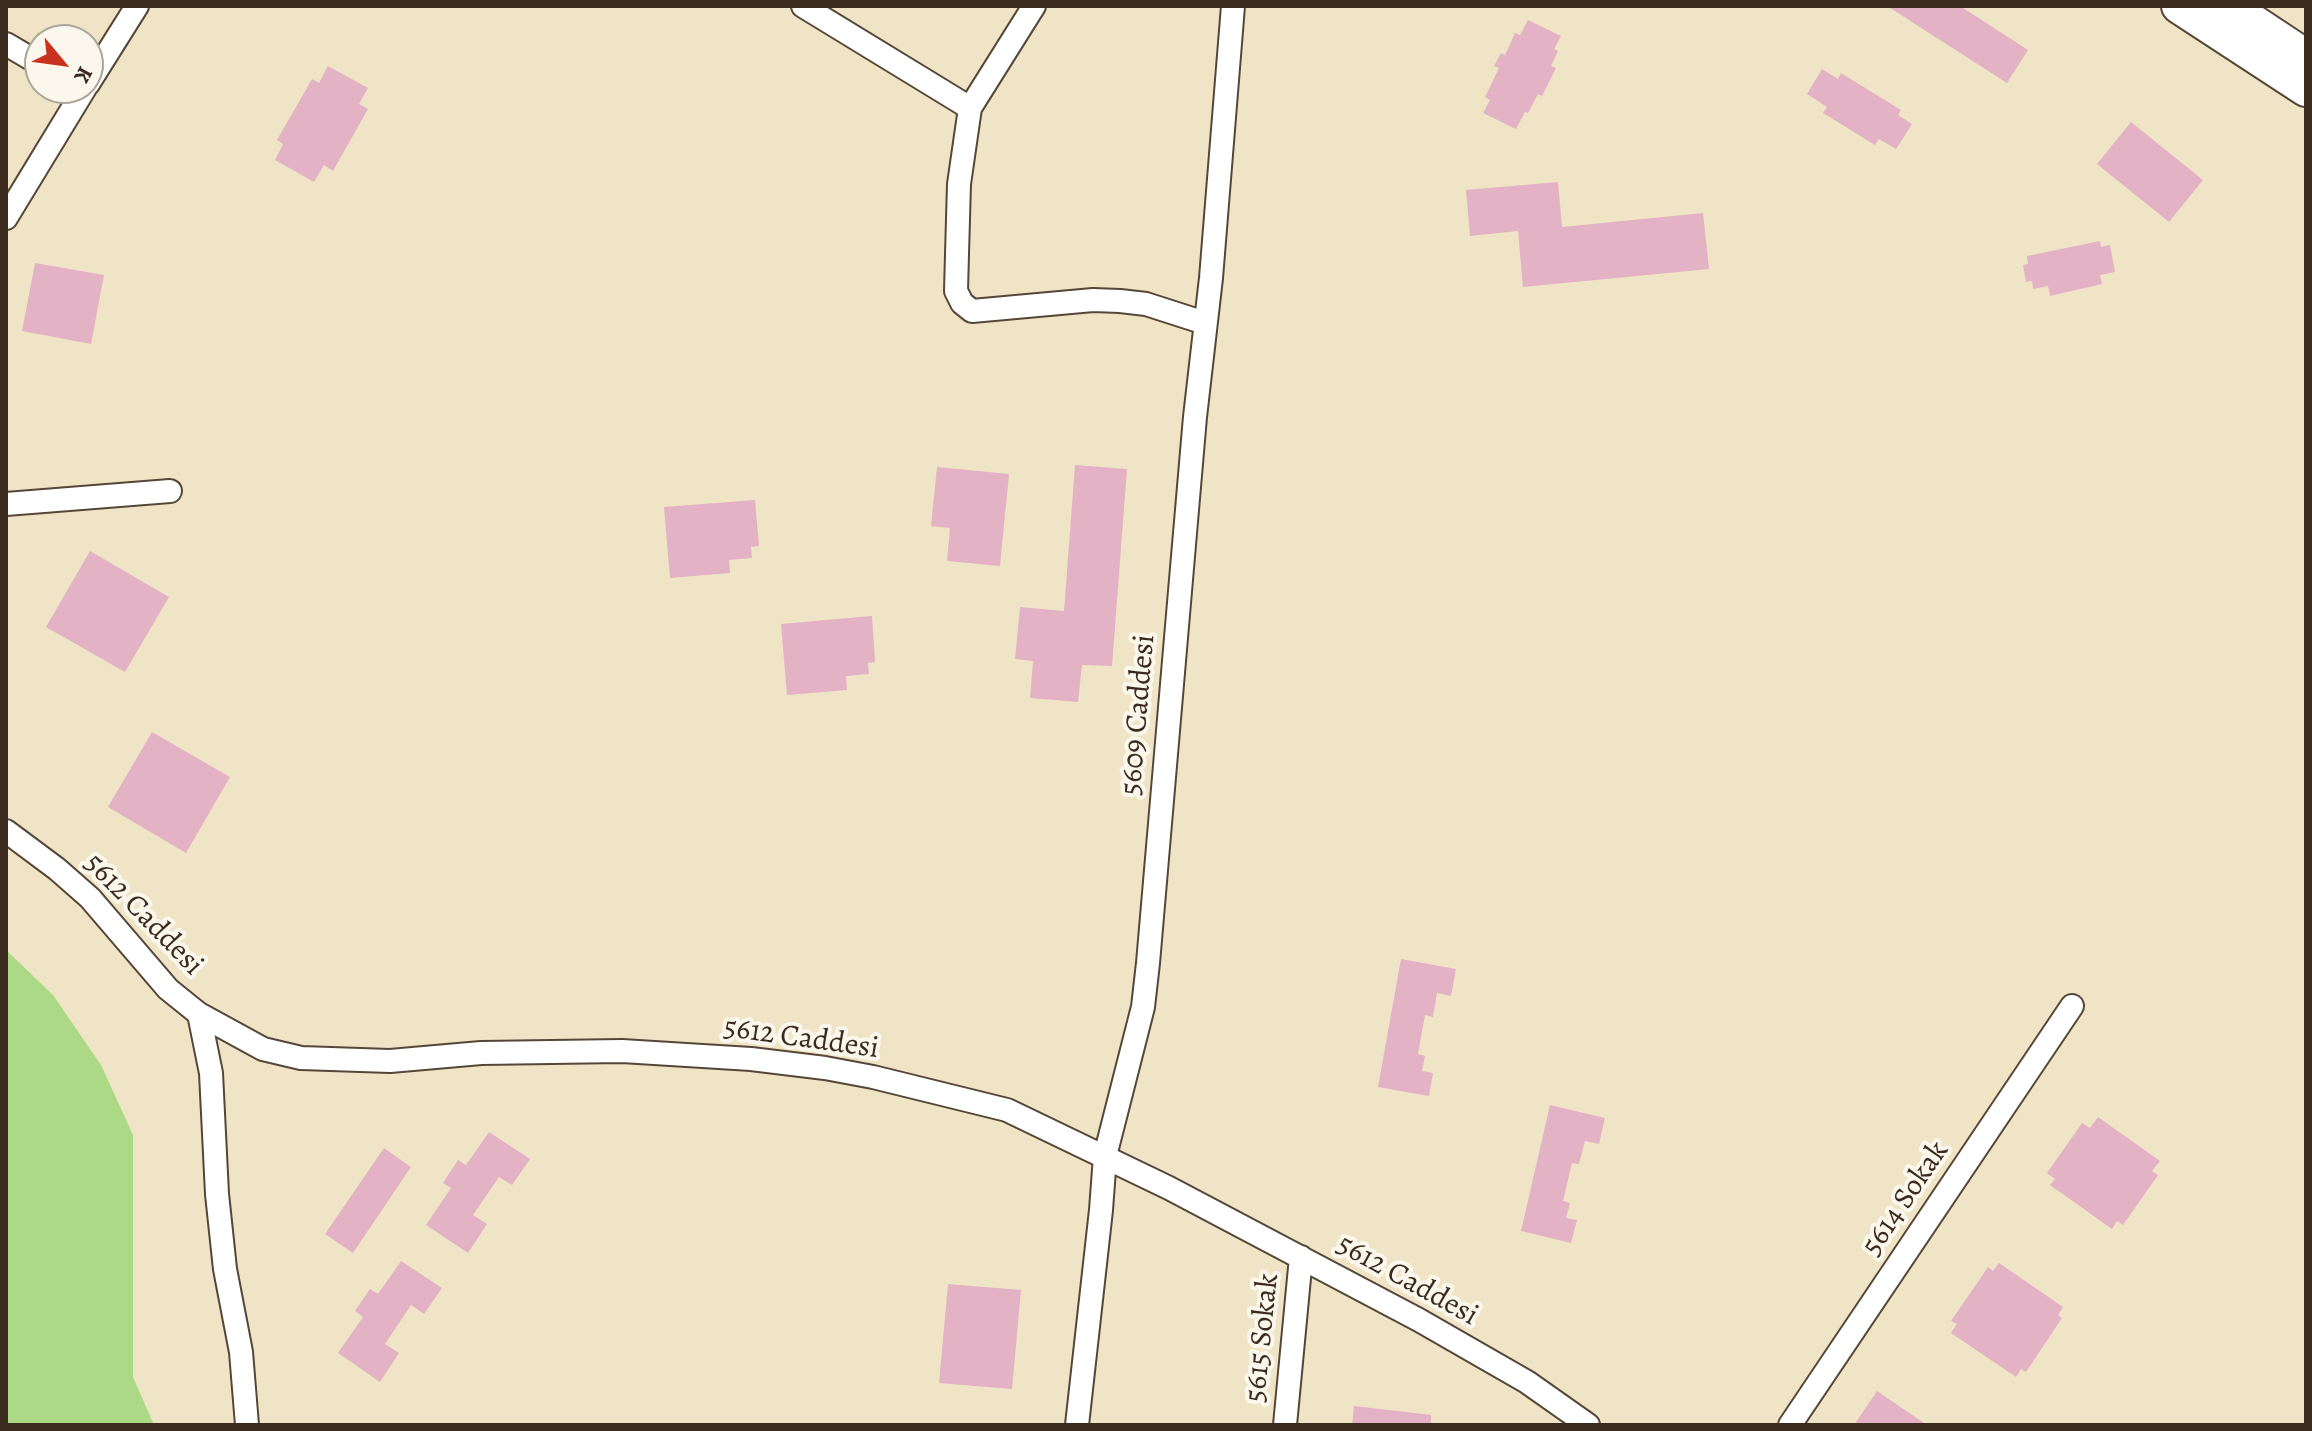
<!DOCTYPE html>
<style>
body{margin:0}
#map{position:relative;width:2312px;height:1431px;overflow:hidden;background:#f0e4c7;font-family:Alegreya,serif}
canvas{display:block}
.frame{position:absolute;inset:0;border:8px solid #3b2a1e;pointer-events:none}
.north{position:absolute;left:24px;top:24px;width:80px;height:80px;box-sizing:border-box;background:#fbf7ec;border:2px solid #aea59a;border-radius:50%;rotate:119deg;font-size:22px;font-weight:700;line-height:32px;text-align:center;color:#3b2a1e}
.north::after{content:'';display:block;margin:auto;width:28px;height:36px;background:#c8321e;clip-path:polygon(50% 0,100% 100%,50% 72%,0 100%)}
</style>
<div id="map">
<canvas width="2312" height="1431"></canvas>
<div class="frame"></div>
<div class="north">K</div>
</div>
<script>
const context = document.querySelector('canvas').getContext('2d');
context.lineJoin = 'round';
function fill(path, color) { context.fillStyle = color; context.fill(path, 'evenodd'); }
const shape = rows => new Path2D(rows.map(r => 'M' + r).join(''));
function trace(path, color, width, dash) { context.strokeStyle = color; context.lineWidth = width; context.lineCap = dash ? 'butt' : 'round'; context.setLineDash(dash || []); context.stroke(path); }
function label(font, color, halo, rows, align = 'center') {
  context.font = font + ' Alegreya,serif'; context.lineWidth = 8; context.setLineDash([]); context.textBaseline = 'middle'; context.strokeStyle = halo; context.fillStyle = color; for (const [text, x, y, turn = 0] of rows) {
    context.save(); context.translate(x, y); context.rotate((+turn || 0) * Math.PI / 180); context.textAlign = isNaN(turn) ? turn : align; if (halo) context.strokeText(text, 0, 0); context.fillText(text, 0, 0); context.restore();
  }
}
fill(shape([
 [6,950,53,995,101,1065,133,1135,133,1377,154,1425,6,1425]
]), '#acd985');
fill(shape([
 [1887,6,1960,6,2028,50,2007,83],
 [1528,20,1561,36,1554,49,1558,51,1551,66,1556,68,1542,96,1538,94,1528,113,1525,112,1516,129,1483,113,1490,100,1485,97,1499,68,1494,66,1501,53,1505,55,1515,33,1520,35],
 [328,66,368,88,359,104,368,109,333,171,324,165,314,182,275,160,283,144,277,140,312,79,319,83],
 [1822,69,1838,79,1841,73,1901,110,1898,115,1912,124,1896,149,1879,139,1875,145,1823,113,1827,107,1807,94],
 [2131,122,2203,180,2169,222,2097,164],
 [1558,182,1562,227,1703,213,1709,269,1523,287,1518,231,1470,236,1466,190],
 [2100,241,2101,247,2110,245,2115,272,2100,275,2102,284,2050,296,2048,286,2033,289,2032,281,2026,282,2023,265,2028,264,2027,256],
 [35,263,104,275,91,344,22,331],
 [1075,465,1127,469,1112,666,1082,665,1078,702,1030,698,1033,661,1015,659,1020,607,1064,611],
 [937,467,1009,474,1000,566,947,561,950,528,931,526],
 [755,500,759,546,751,547,752,558,729,560,730,573,670,578,664,507],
 [90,551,169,597,125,672,46,627],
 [872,616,875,662,868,663,869,674,846,676,847,690,787,695,781,624],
 [152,732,230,777,186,853,108,807],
 [1401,959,1456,969,1451,996,1437,993,1433,1017,1425,1015,1418,1054,1425,1056,1422,1071,1433,1073,1429,1096,1378,1087],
 [1550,1105,1605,1118,1599,1144,1585,1141,1579,1164,1572,1163,1563,1201,1570,1203,1566,1218,1577,1220,1571,1243,1521,1231],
 [2098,1117,2160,1161,2152,1171,2158,1175,2123,1225,2117,1221,2112,1229,2050,1185,2055,1179,2047,1173,2082,1123,2090,1128],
 [489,1132,530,1159,512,1185,499,1177,473,1215,487,1224,468,1253,426,1225,451,1188,443,1183,458,1160,466,1165],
 [384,1148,411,1167,353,1253,325,1234],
 [401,1261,442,1288,424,1314,411,1305,385,1344,399,1353,380,1382,338,1353,363,1317,355,1311,370,1289,378,1294],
 [1999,1263,2063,1307,2058,1315,2062,1318,2026,1372,2021,1369,2016,1377,1951,1333,1957,1324,1951,1321,1988,1267,1993,1271],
 [948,1284,1021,1290,1012,1389,939,1383],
 [1877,1391,1927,1425,1854,1425],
 [1354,1406,1431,1415,1431,1425,1352,1425]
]), '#e3b2c5');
const minor = shape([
 [803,6,970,108],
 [1034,6,970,108,959,184,957,254,956,291,962,303,972,311,1093,300,1120,301,1146,304,1205,323],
 [6,44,40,64],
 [88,84,137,6],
 [6,218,85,88],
 [6,504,170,491],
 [6,831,57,869,90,898,168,989,199,1014,263,1049,301,1058,390,1061,481,1053,622,1051,751,1059,825,1068,873,1077,1007,1110,1169,1188,1419,1320,1527,1382,1588,1425],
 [199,1014,211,1073,217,1194,225,1269,241,1352,247,1425],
 [1077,1425,1101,1210,1105,1156,1143,1007,1148,963,1195,417,1211,278,1233,6],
 [1285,1425,1301,1257],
 [1790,1425,2072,1006]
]);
const highway = shape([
 [2179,6,2306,89],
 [2229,6,2306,57]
]);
trace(minor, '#564637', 26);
trace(highway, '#564637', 38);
trace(minor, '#fff', 22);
trace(highway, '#fff', 34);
label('30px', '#3b2a1e', '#fbf7ec', [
 ["5609 Caddesi",1139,715,-85],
 ["5612 Caddesi",143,915,46],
 ["5612 Caddesi",801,1039,8],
 ["5614 Sokak",1906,1199,-56],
 ["5612 Caddesi",1407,1281,29],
 ["5615 Sokak",1263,1338,-84]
]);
</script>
